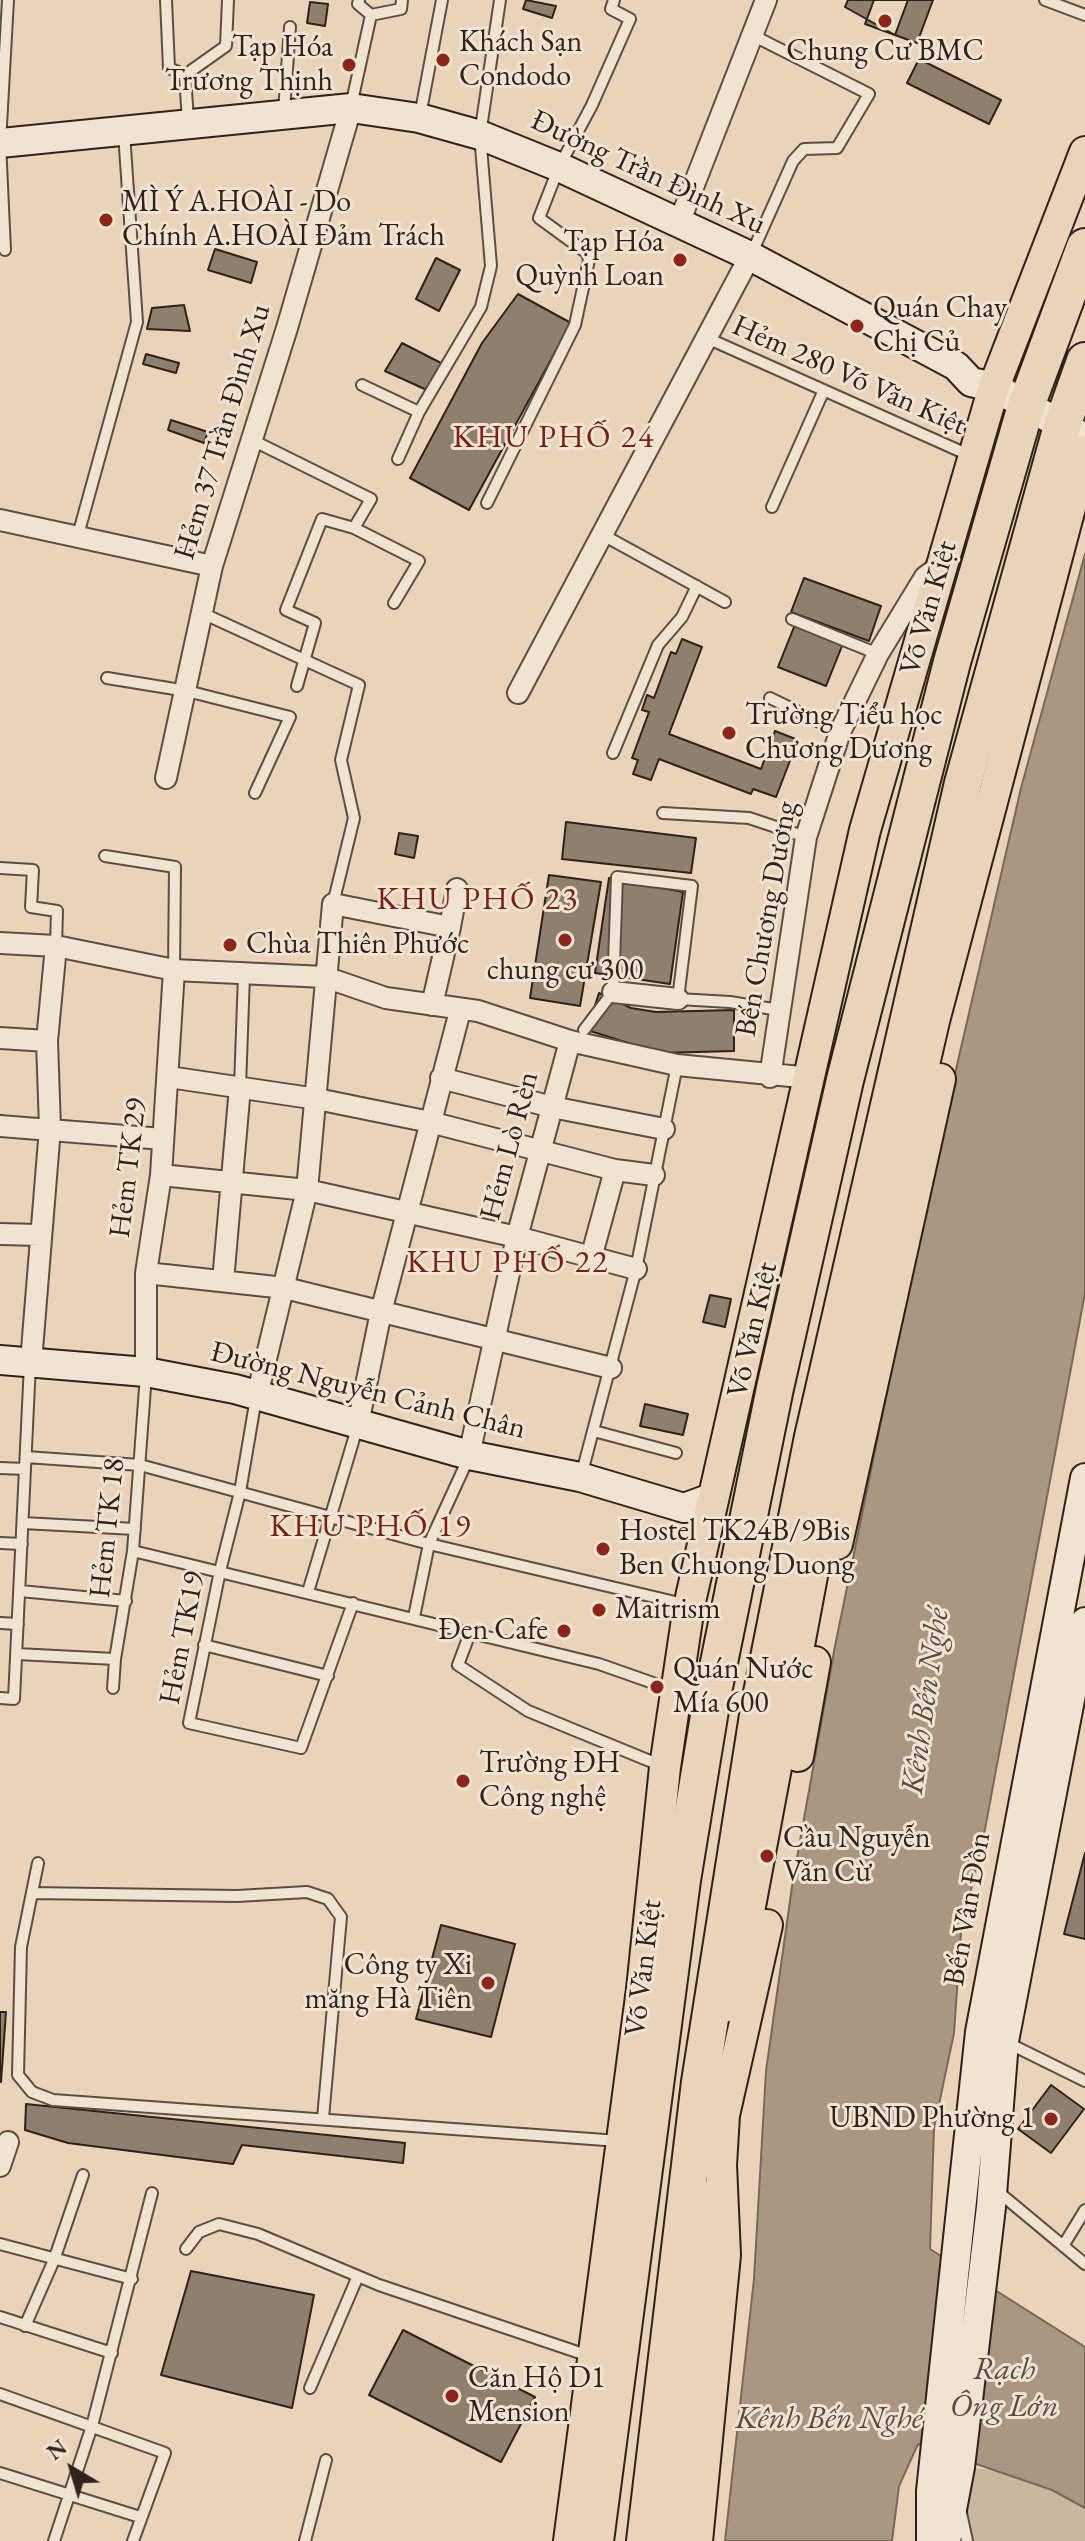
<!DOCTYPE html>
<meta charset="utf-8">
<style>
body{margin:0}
#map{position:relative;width:1085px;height:2541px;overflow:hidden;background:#e9d4b9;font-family:"EB Garamond",serif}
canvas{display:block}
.north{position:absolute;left:32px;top:2429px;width:80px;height:80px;-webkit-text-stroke:6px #f1e3d2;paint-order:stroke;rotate:322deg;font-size:22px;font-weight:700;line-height:32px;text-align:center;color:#2e221d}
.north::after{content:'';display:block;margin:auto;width:28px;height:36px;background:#2e221d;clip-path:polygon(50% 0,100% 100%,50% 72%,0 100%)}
</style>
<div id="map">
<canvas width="1085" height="2541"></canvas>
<div class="north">N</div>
</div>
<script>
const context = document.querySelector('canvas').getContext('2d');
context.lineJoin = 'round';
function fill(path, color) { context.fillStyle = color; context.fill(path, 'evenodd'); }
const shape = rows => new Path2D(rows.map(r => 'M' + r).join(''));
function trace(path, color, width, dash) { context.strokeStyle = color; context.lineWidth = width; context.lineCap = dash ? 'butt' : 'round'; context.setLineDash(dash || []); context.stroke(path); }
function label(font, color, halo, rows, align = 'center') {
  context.font = font + ' "EB Garamond",serif'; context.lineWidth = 6; context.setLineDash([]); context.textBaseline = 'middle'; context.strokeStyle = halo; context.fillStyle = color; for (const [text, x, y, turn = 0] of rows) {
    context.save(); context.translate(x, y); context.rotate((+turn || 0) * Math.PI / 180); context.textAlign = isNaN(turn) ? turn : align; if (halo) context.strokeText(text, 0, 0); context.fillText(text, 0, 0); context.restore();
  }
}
fill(shape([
 [960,2467,995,2470,1052,2490,1085,2508,1085,2541,967,2541]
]), '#c9b69e');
const water = shape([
 [1085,554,1085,1293,985,1829,961,1933,954,2033,934,2128,930,2249,1085,2347,1085,2508,1052,2490,918,2444,899,2486,892,2541,725,2541,754,2279,766,2071,793,1880,835,1646,930,1182,1021,788,1085,554]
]);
fill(water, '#a99784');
trace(water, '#78685b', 2);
const building = shape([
 [526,0,556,6,552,18,523,9,526,0],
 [848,0,908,0,895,35,845,7,848,0],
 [874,0,933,0,917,43,865,24,874,0],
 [310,2,328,4,325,26,307,23,310,2],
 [919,59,1001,100,989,124,907,83,919,59],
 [215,249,257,262,251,283,208,270,215,249],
 [436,258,460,270,439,311,416,299,436,258],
 [518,294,571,323,469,510,410,478,482,343,518,294],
 [184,305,190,331,147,329,152,308,184,305],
 [402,343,443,364,429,391,385,371,402,343],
 [146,354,179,363,176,373,143,364,146,354],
 [171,420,208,432,204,443,168,430,171,420],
 [804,578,881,606,869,641,791,612,804,578],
 [796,622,844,641,826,686,778,667,796,622],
 [682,639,702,647,669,734,761,769,775,731,798,740,776,797,753,789,751,794,659,759,651,780,633,774,638,760,632,758,649,712,642,710,647,695,654,698,671,652,676,654,682,639],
 [566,822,696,838,691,873,562,859,566,822],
 [399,833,418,836,414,858,395,854,399,833],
 [549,875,601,882,580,1006,530,998,549,875],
 [609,878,683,892,670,984,595,973,609,878],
 [599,993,631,1008,656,1012,734,1010,734,1051,660,1053,587,1030,599,993],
 [710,1295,731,1299,725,1327,703,1322,710,1295],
 [645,1404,688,1414,683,1435,640,1426,645,1404],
 [1085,1853,1085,1939,1064,1934,1085,1853],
 [441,1925,515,1944,491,2037,416,2019,441,1925],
 [0,2012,6,2012,1,2082,0,2082,0,2012],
 [1051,2085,1084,2109,1051,2153,1018,2129,1051,2085],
 [26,2104,405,2143,403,2163,242,2145,233,2164,68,2143,25,2130,26,2104],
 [191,2271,314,2295,292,2408,161,2375,191,2271],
 [403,2330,535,2397,501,2462,369,2395,403,2330]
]);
fill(building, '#8f7f6e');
trace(building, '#2e221d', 2);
const lane = shape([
 [166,0,169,68,185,75],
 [359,0,358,4,371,15],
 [1045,0,1085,15],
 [371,15,401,9,402,0],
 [351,106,371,15],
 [284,111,290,27],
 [420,116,442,0],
 [188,121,185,75,226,46,228,0],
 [5,250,0,143,8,0],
 [751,255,793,161,804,149,837,148,869,94,752,35],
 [707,338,971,456],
 [362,385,419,412],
 [250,439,371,499,354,528],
 [398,459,419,412,481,307,491,266,480,135,500,0],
 [487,503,575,325,589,260,587,253,539,218,559,167,592,105,630,19,611,9,614,0],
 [772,507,824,390],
 [78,535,137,322,124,133],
 [603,535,725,602],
 [202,613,359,685,341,760,354,818,333,904],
 [792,619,878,654],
 [107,678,187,691,290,717,255,793],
 [297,686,315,623,286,610,322,519,354,528,419,561,394,603],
 [770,698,840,732],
 [613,753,658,645,682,617,697,586],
 [663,813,749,818,806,837],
 [105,856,175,867,174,970],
 [0,868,33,870,31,907,57,911,56,946],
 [584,1030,613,992,617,877,692,886,678,999,730,1002,779,1010],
 [240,1087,244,975],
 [256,1398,240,1492,220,1571,189,1723,301,1748,353,1603],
 [594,1431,676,1453],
 [26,1457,140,1465,429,1544,688,1605],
 [0,1468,25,1469],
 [581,1476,636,1269,677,1065],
 [23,1523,135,1529],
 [0,1543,22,1544],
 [133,1551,599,1664,673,1690],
 [20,1591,126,1601],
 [308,1592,358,1425],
 [414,1617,429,1544,469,1457],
 [0,1623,18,1624],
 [470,1633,458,1665,528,1711,662,1766],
 [204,1645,328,1676],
 [17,1654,115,1659],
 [113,1688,115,1659,133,1551,146,1374],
 [0,1698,14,1699,30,1364],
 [38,1863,21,1947,18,2075,32,2092,53,2100,619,2141],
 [32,1893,237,1896,307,1892,328,1899,341,1917,323,2118],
 [1006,2042,1085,2081],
 [996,2190,1085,2264],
 [0,2244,132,2279],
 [1063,2246,1085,2210],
 [186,2249,199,2232,219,2224,258,2234,379,2285,592,2357],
 [0,2317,112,2353],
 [25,2326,54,2260,83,2175],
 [310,2388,358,2276],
 [0,2394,165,2453,133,2541],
 [0,2473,140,2517],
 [961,2513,967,2541],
 [54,2541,92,2426,152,2193],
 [305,2541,326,2460]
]);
const street = shape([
 [679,223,766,0],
 [0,520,212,566],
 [518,693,750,256],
 [166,778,212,566,287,328,351,108],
 [450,927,457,889],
 [0,943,56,946,174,970,325,977,386,998,478,1011,570,1041,677,1065,811,1078],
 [613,992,678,999],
 [0,1038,47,1041],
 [169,1077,317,1099,430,1122,615,1170,654,1175],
 [770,1077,806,837,840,732,878,654,925,577,940,566],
 [441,1078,552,1107,664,1129],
 [0,1126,163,1139],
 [161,1175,307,1190,517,1237,636,1269],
 [0,1234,40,1235],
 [591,1258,615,1170],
 [146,1273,285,1288,611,1368],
 [223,1281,240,1087],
 [31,1362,50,1128,47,1041,56,946],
 [146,1372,146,1273,161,1175,174,970],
 [257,1396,307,1190,333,904,450,927,432,1005],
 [358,1424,381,1312,460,1011],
 [469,1455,517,1237,570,1041],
 [0,2166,8,2142]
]);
const secondary = shape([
 [0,143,351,108,419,118,480,135,559,167,750,256,956,366,971,382,994,387,1085,438],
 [0,1360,146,1372,235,1389,469,1455,580,1477,684,1508,714,1497],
 [931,2541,931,2491,980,2032,1085,1478],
 [946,2541,960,2467,991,2207,1004,2041,1085,1622]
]);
const primary = shape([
 [837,1544,940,1079],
 [798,1756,815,1662],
 [724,2007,741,1954,839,1432,934,1021,1085,451],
 [569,2541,642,1989,665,1767,689,1606,865,830,994,387,1085,152],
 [676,2541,705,2234,691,2182],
 [697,2541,725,2255,721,2165,724,2115,767,1925]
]);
const highway = shape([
 [595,2541,682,1880,713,1692,775,1388,845,1080,952,662,1026,406,1085,247],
 [645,2541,700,2082,760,1703,813,1437,963,783,1062,426,1085,361]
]);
trace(lane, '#5d4e44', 14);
trace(street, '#5d4e44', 24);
trace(secondary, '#2e221d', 32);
trace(primary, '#2e221d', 34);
trace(highway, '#2e221d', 40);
trace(lane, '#f1e3d2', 10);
trace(street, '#f1e3d2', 20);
trace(secondary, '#f1e3d2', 28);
trace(primary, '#e9d4b9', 30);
trace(highway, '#e9d4b9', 36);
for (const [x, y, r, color] of [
 [885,21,8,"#8f2418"],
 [443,60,8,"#8f2418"],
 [349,65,8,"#8f2418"],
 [106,220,8,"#8f2418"],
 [680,260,8,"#8f2418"],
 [857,326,8,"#8f2418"],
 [729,733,8,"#8f2418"],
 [565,940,8,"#8f2418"],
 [230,945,8,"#8f2418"],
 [603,1549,8,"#8f2418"],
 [599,1610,8,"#8f2418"],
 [564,1631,8,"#8f2418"],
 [657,1687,8,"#8f2418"],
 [463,1781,8,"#8f2418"],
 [767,1856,8,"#8f2418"],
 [488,1983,8,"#8f2418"],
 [1051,2119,8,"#8f2418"],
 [452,2396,8,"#8f2418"]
]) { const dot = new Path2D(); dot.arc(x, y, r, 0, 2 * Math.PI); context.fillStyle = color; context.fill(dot); trace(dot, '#f1e3d2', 3); }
label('30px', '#2e221d', '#f1e3d2', [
 ["Khách Sạn",459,43],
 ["Condodo",459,77],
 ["Tạp Hóa",333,48,"right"],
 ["Trương Thịnh",333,82,"right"],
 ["Chung Cư BMC",885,52,"center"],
 ["MÌ Ý A.HOÀI - Do",122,203],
 ["Chính A.HOÀI Đảm Trách",122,237],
 ["Tạp Hóa",664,243,"right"],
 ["Quỳnh Loan",664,277,"right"],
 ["Quán Chay",873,309],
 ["Chị Củ",873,343],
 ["Trường Tiểu học",745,716],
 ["Chương Dương",745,750],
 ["Chùa Thiên Phước",246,945],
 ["chung cư 300",565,971,"center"],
 ["Hostel TK24B/9Bis",619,1532],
 ["Ben Chuong Duong",619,1566],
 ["Maitrism",615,1610],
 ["Đen Cafe",548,1631,"right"],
 ["Quán Nước",673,1670],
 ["Mía 600",673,1704],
 ["Trường ĐH",479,1764],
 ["Công nghệ",479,1798],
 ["Cầu Nguyễn",783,1839],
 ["Văn Cừ",783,1873],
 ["Công ty Xi",472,1966,"right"],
 ["măng Hà Tiên",472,2000,"right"],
 ["UBND Phường 1",1035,2119,"right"],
 ["Căn Hộ D1",468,2379],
 ["Mension",468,2413]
], 'left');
label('30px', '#2e221d', '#f1e3d2', [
 ["Đường Trần Ðình Xu",648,173,25],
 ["Hẻm 280 Võ Văn Kiệt",849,376,24],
 ["Hẻm 37 Trần Ðình Xu",223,432,-73],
 ["Võ Văn Kiệt",929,608,-74],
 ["Bến Chương Dương",767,919,-80],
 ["Hẻm Lò Rèn",510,1146,-75],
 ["Hẻm TK 29",129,1168,-83],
 ["Võ Văn Kiệt",753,1330,-77],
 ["Đường Nguyễn Cảnh Chân",368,1391,14],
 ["Hẻm TK 18",108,1528,-84],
 ["Hẻm TK19",183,1638,-79],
 ["Bến Vân Đồn",968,1909,-80],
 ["Võ Văn Kiệt",644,1968,-83]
]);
context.letterSpacing = '2px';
label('32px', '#7a1f14', '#f1e3d2', [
 ["KHU PHỐ 24",554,438],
 ["KHU PHỐ 23",478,900],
 ["KHU PHỐ 22",508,1263],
 ["KHU PHỐ 19",371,1527]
]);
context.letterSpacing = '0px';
label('italic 32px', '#594b41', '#f1e3d2', [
 ["Kênh Bến Nghé",926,1701,-82],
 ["Rạch",1004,2370],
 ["Ông Lớn",1004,2407],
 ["Kênh Bến Nghé",829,2419]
]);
</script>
